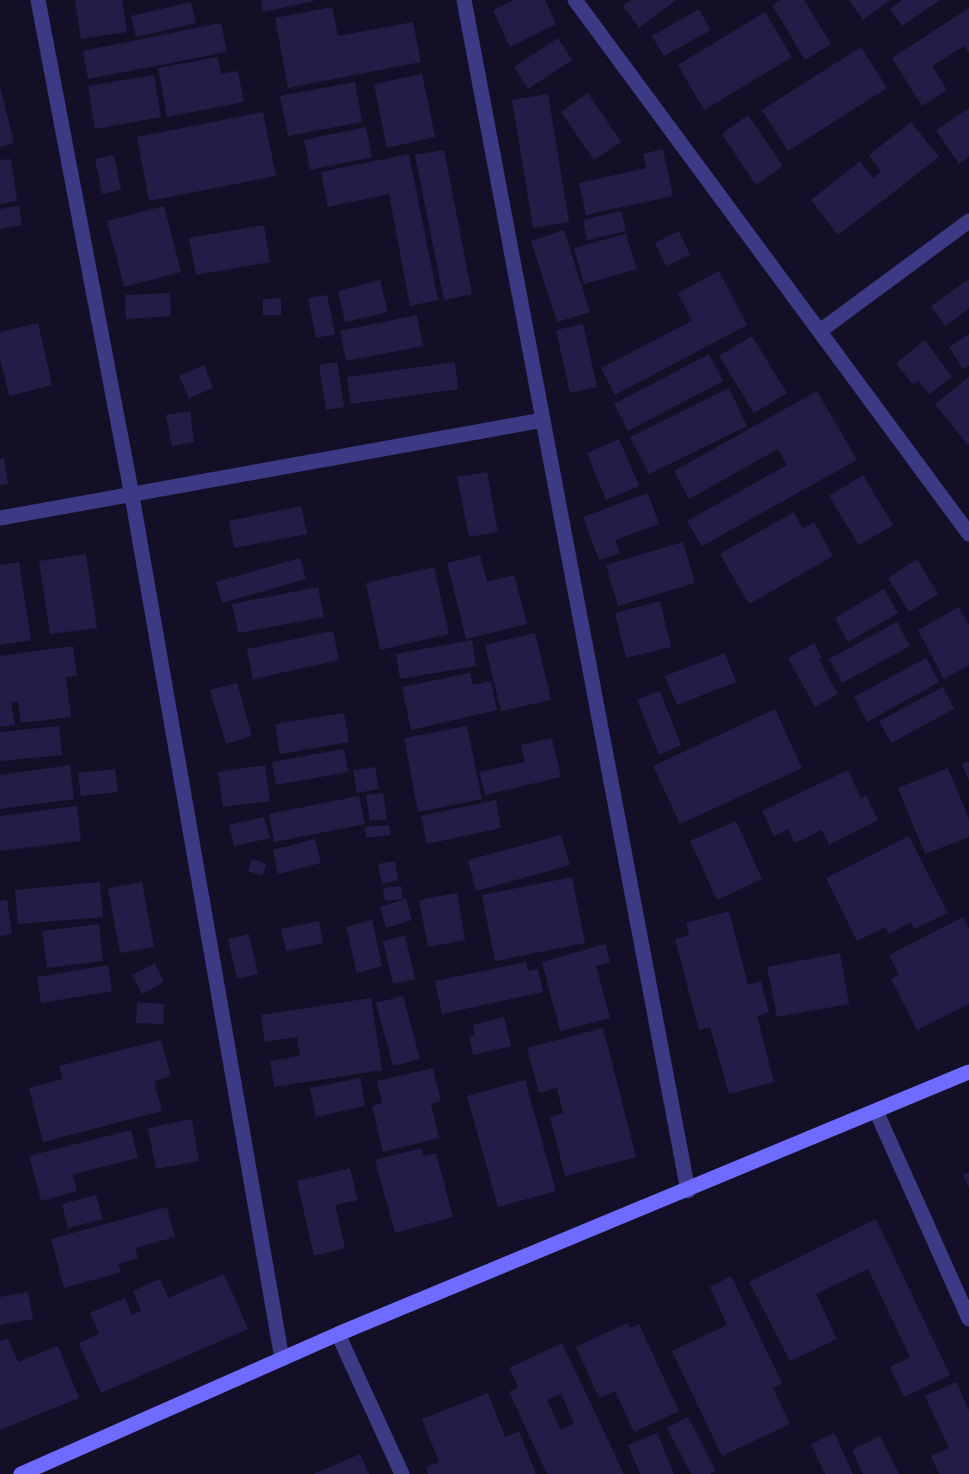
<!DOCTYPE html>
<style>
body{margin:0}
canvas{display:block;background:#130f26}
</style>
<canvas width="969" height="1474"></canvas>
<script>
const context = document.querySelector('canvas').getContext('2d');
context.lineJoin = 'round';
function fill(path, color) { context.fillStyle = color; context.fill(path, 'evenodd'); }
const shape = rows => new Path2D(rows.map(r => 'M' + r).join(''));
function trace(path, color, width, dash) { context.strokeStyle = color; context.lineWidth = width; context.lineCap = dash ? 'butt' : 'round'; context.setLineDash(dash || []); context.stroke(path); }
fill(shape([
 [75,0,122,0,127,32,81,39],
 [261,0,314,0,314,1,263,12],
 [514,0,545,0,556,24,510,47,493,10],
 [631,0,676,0,639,28,623,6],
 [780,0,804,0,831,44,805,60,772,5],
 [849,0,890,0,863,20],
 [902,0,940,0,902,26,890,9],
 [191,2,196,23,136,37,131,16],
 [332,7,338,36,413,22,421,62,288,88,275,18],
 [969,8,969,53,964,46,932,66,947,90,922,106,892,58],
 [699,9,711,30,664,56,652,36],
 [765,12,792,57,704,110,678,65],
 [221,23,227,52,88,79,83,51],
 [558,38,572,60,528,89,514,67],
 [861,47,887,88,788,151,762,110],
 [218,57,221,74,238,71,244,102,167,117,158,68],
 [422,74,435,137,387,148,374,84],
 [154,75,161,117,95,129,88,86],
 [355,82,362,122,288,136,280,96],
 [0,87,14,143,0,147],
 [588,93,621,142,594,160,561,112],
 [548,94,569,222,533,228,512,100],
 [969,108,969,157,959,164,936,130],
 [263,112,276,176,149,201,137,137],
 [748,115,783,166,756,185,722,134],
 [911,122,939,157,838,235,811,200,860,161,873,178,881,172,869,155],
 [366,127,372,157,310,170,304,140],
 [663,149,673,196,586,215,579,183,646,168,643,154],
 [444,150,472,294,444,300,415,155],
 [409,154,438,300,410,306,389,194,328,207,321,172],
 [114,155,121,190,102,194,95,159],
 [11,159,17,201,0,204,0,160],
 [19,206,22,225,0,229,0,209],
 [164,206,181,272,124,287,107,221],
 [621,211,626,231,587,240,583,220],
 [264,225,270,262,196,275,189,238],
 [564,230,590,312,557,322,531,241],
 [679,231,690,255,666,266,655,243],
 [626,234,637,269,584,284,574,248],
 [719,271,747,325,615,395,601,368,692,321,678,293],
 [969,279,969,309,945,326,931,306],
 [380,280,388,312,345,322,338,291],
 [170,293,171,316,126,319,125,295],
 [327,295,335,334,316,338,308,298],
 [281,298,281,315,263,315,263,299],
 [417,315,423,346,346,361,340,331],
 [38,323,52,385,9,396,0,359,0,332],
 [583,324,597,387,570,393,556,330],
 [969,334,969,366,963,369,949,347],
 [752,336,787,393,754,413,719,356],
 [925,340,952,377,929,394,918,380,913,385,896,363],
 [709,354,723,381,628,431,614,404],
 [337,362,344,407,326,410,319,365],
 [455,362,458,389,351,404,347,377],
 [204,365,213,388,189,398,179,376],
 [969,377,969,444,968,445,935,404],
 [729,388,747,426,649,474,630,437],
 [817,391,857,460,702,546,687,521,787,465,778,449,689,499,674,471],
 [190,411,194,442,172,446,166,415],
 [619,439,639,486,606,500,587,453],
 [4,458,8,484,0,485,0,459],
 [487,472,498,532,469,537,457,477],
 [863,475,893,525,859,545,829,496],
 [648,493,659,524,615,540,620,553,599,560,583,517],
 [301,506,307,534,234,548,229,521],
 [794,512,803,529,814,522,833,556,749,604,720,554],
 [683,542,695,583,618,606,606,565],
 [86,554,97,628,50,634,39,561],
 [480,555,487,582,514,575,527,624,466,639,447,563],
 [300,558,306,579,222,603,216,582],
 [917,559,938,594,909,612,888,578],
 [19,562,31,640,0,645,0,565],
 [434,567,449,634,380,650,366,583],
 [318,587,324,617,238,633,232,604],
 [884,589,898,613,848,642,835,618],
 [660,601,671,647,626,658,615,613],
 [959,607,969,625,969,665,944,679,918,630],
 [897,622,910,646,842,683,829,659],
 [333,631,339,660,253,679,247,649],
 [535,633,551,700,501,711,485,645],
 [472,640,476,666,400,679,396,654],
 [814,643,822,658,819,660,838,694,815,707,788,658],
 [73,646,77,676,66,677,71,717,21,723,18,701,11,702,15,725,0,727,0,656],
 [725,653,736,682,677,705,665,676],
 [926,658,939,682,867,722,854,697],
 [470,673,473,685,491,681,497,710,411,730,402,687],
 [237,683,252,736,226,744,210,690],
 [943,687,954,709,891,743,879,721],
 [660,691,681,745,659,755,637,700],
 [775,709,802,768,680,824,653,766],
 [344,713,349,742,280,754,275,724],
 [59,726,62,755,0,761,0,732],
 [467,726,482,799,418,812,404,738],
 [552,738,561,777,485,795,479,772,525,762,521,745],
 [344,749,348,772,276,785,272,762],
 [969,762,969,781,962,764],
 [70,765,74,799,0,809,0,775],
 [265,765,270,801,223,807,218,772],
 [375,767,379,789,357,793,353,770],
 [948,768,969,819,969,837,925,854,898,788],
 [115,769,118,792,81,796,78,773],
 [848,770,861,798,866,795,878,820,829,845,822,830,795,843,788,829,774,836,762,811],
 [383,793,387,819,370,821,366,795],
 [359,796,365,824,274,842,269,814],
 [496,800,501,828,427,844,421,816],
 [77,806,81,841,0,851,0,816],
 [264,817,270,838,234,846,229,825],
 [736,821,762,879,717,900,690,841],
 [389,825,391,835,366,838,365,827],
 [561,835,570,865,476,891,468,860],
 [909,836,948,913,914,929,911,922,889,934,885,927,857,941,826,878],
 [315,839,321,863,278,874,273,850],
 [252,859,266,864,263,876,248,871],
 [395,861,398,880,382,884,378,864],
 [572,877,585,943,495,961,482,895],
 [100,882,103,917,18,924,15,890],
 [142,882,154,947,120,953,108,888],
 [401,886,403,899,385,901,383,888],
 [457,893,465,940,428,947,419,900],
 [406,899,412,920,386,928,380,907],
 [7,900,12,934,0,936,0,901],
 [729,911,748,985,761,981,769,1012,757,1016,774,1082,729,1094,710,1027,699,1030,675,939,689,935,686,923],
 [963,917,969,929,969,1004,917,1030,891,979,899,975,889,955],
 [372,920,382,966,357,973,346,927],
 [319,921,323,943,286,951,281,929],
 [99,924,103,961,47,968,42,931],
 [249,934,258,974,237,979,228,939],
 [405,936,415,979,393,984,383,941],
 [605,944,610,962,596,966,610,1018,560,1031,542,962],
 [840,953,849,1004,777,1017,767,967],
 [526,962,528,971,538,969,543,992,442,1014,435,981],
 [155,963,164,982,142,994,132,975],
 [108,965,112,991,41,1003,37,977],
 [403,996,420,1059,393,1066,376,1003],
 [371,998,382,1070,274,1087,270,1061,300,1056,297,1037,265,1042,261,1015],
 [137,1002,164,1004,163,1024,136,1023],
 [504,1017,511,1046,473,1055,469,1036,475,1035,473,1025],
 [603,1028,636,1157,565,1176,550,1117,563,1113,557,1088,539,1093,527,1048],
 [161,1040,171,1076,154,1081,162,1111,43,1142,29,1088,63,1079,59,1066],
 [433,1068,441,1101,431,1104,439,1138,383,1152,372,1106,382,1103,377,1081],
 [360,1078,365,1106,316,1117,310,1088],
 [525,1080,556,1191,498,1207,467,1096],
 [192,1119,199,1161,156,1169,148,1128],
 [131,1130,138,1158,73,1174,77,1191,41,1201,29,1156],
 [421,1148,423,1156,436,1153,453,1217,395,1233,375,1160],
 [350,1168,358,1200,335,1205,345,1248,314,1256,297,1181],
 [969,1172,969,1188,963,1175],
 [96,1195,103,1219,68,1228,62,1204],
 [167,1207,175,1237,135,1248,138,1258,118,1264,121,1272,64,1288,51,1239],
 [876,1219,950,1375,904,1397,890,1367,910,1357,868,1269,816,1294,837,1339,790,1361,749,1282],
 [224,1274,248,1329,101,1393,79,1343,99,1334,90,1313,125,1298,132,1315,141,1311,133,1291,160,1279,168,1298],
 [731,1276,782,1383,773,1388,790,1424,722,1456,672,1351,727,1325,710,1287],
 [28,1292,33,1319,0,1325,0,1297],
 [627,1323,630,1328,639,1324,679,1411,634,1432,615,1391,599,1398,576,1347],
 [8,1338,18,1362,58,1346,79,1398,0,1430,0,1341],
 [562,1343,624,1474,547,1474,509,1392,518,1387,509,1368],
 [561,1394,574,1423,561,1430,547,1400],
 [956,1382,969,1410,969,1474,939,1474,931,1456,949,1448,925,1396],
 [488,1393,505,1437,519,1431,536,1474,428,1474,426,1467,439,1462,422,1419],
 [688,1417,716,1471,710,1474,691,1474,667,1428],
 [657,1433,674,1474,640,1474,628,1445],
 [834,1433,853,1474,825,1474,811,1444],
 [880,1436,899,1474,863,1474,852,1450],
 [360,1454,369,1474,314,1474]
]), '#241b47');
trace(shape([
 [38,0,132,496,282,1359],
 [464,0,688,1191],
 [575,0,969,534],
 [820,331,969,221],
 [0,518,543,420],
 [877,1113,969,1319],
 [338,1334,402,1474]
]), '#3d3a85', 15);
trace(shape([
 [21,1474,338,1334,969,1072]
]), '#6f6bff', 15);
</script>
